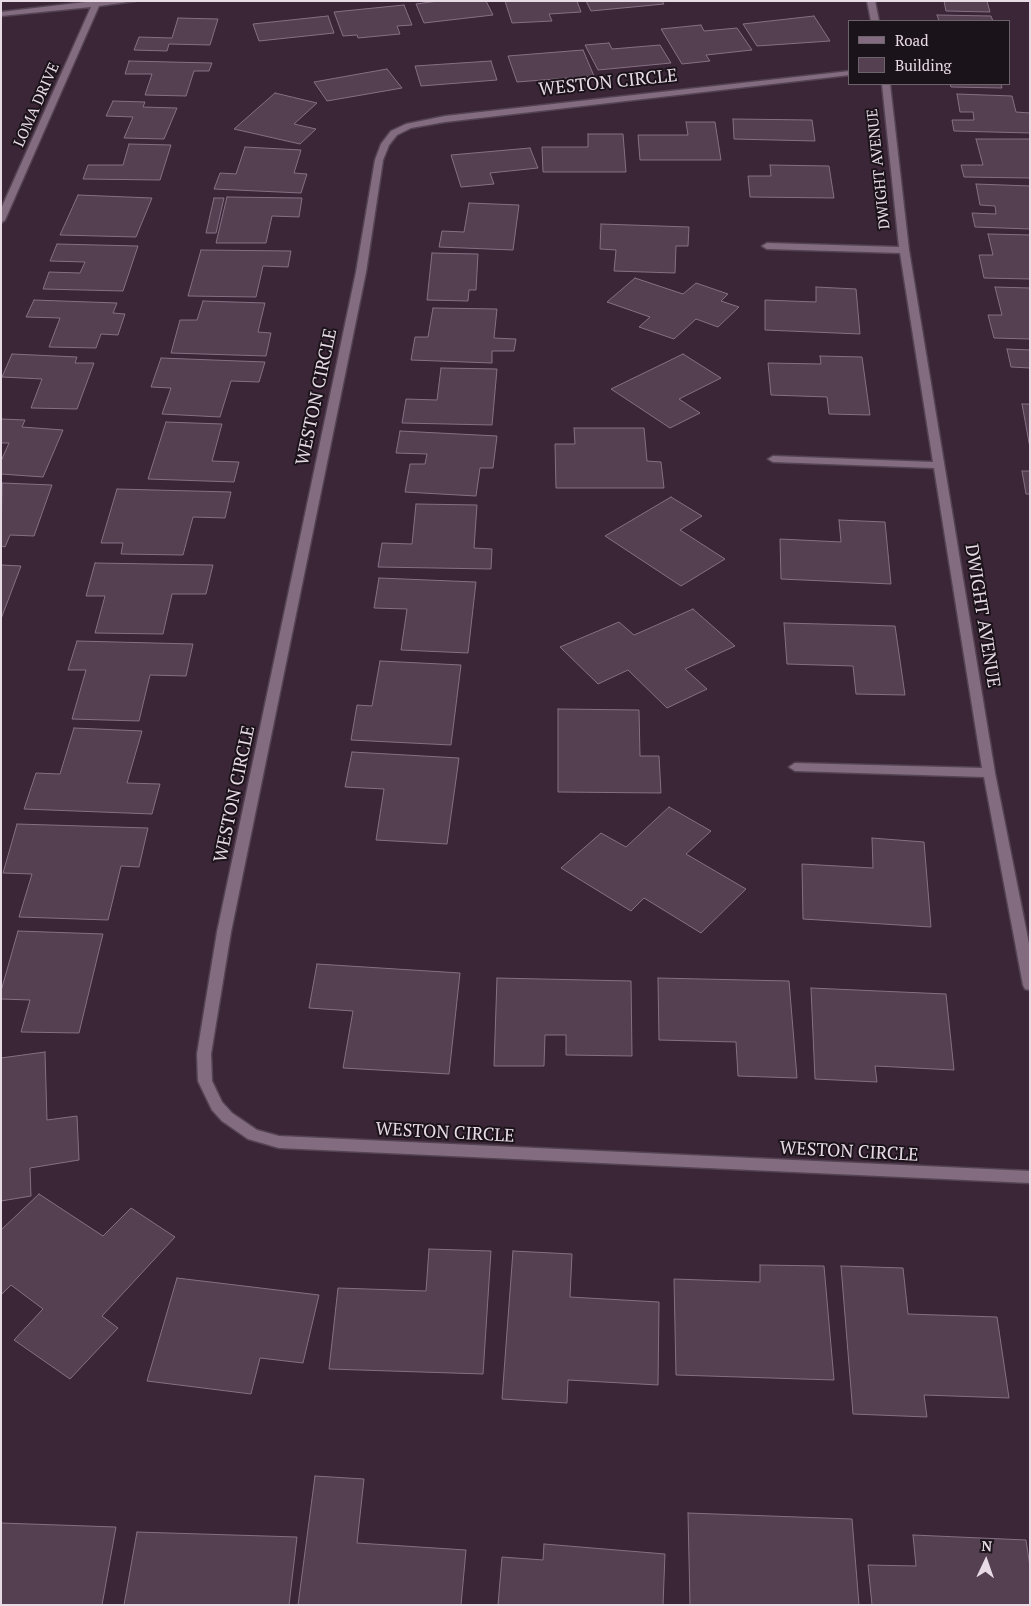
<!DOCTYPE html>
<style>
body{margin:0}
#map{position:relative;width:1031px;height:1606px;overflow:hidden;background:#3a2637;font-family:"PT Serif",serif}
canvas{display:block}
.frame{position:absolute;inset:0;border:2px solid #e8dbe6;pointer-events:none}
.legend{position:absolute;left:848px;top:20px;width:162px;height:65px;box-sizing:border-box;background:#1b131a;border:1px solid #6d636c;margin:0;padding:6px 9px;list-style:none;font-size:15px;color:#e8dbe6}
.legend li{display:flex;align-items:center;gap:10px;height:25px}
.legend b{width:25px;border:1px solid #6d636c}
.north{position:absolute;left:961px;top:1536px;width:50px;height:50px;-webkit-text-stroke:4px #1b131a;paint-order:stroke;rotate:3deg;font-size:14px;font-weight:700;line-height:20px;text-align:center;color:#e8dbe6}
.north::after{content:'';display:block;margin:auto;width:18px;height:22px;background:#e8dbe6;clip-path:polygon(50% 0,100% 100%,50% 72%,0 100%)}
</style>
<div id="map">
<canvas width="1031" height="1606"></canvas>
<div class="frame"></div>
<ul class="legend">
<li><b style="height:6px;background:#836c80"></b>Road</li>
<li><b style="height:14px;background:#554052"></b>Building</li>
</ul>
<div class="north">N</div>
</div>
<script>
const context = document.querySelector('canvas').getContext('2d');
context.lineJoin = 'round';
function fill(path, color) { context.fillStyle = color; context.fill(path, 'evenodd'); }
const shape = rows => new Path2D(rows.map(r => 'M' + r).join(''));
function trace(path, color, width, dash) { context.strokeStyle = color; context.lineWidth = width; context.lineCap = dash ? 'butt' : 'round'; context.setLineDash(dash || []); context.stroke(path); }
function label(font, color, halo, rows, align = 'center') {
  context.font = font + ' "PT Serif",serif'; context.lineWidth = 4; context.setLineDash([]); context.textBaseline = 'middle'; context.strokeStyle = halo; context.fillStyle = color; for (const [text, x, y, turn = 0] of rows) {
    context.save(); context.translate(x, y); context.rotate((+turn || 0) * Math.PI / 180); context.textAlign = isNaN(turn) ? turn : align; if (halo) context.strokeText(text, 0, 0); context.fillText(text, 0, 0); context.restore();
  }
}
const building = shape([
 [438,1,486,1,493,15,424,23,416,4,438,1],
 [505,1,577,1,581,12,549,14,552,21,512,23,505,1],
 [586,1,662,1,664,4,591,11,586,1],
 [944,1,987,1,990,12,946,11,944,1],
 [404,5,412,25,397,26,400,34,358,38,357,35,343,36,334,12,404,5],
 [937,15,991,16,993,21,939,21,937,15],
 [328,16,334,33,259,41,253,24,328,16],
 [814,16,830,41,757,46,743,24,814,16],
 [178,18,218,19,210,45,169,44,167,51,134,50,139,37,172,38,178,18],
 [701,25,704,31,737,28,752,50,706,55,710,61,682,64,661,29,701,25],
 [609,43,612,49,660,45,671,63,598,70,585,45,609,43],
 [583,50,594,76,517,82,508,56,583,50],
 [129,61,212,63,209,71,194,71,186,96,145,95,152,74,125,74,129,61],
 [491,61,497,80,421,86,415,66,491,61],
 [387,69,402,88,327,101,314,82,387,69],
 [950,84,1001,84,1002,88,951,87,950,84],
 [275,93,317,103,294,124,316,129,300,144,234,129,275,93],
 [957,94,1012,96,1016,112,1030,113,1030,133,954,131,952,120,974,120,973,112,960,112,957,94],
 [113,101,145,102,143,107,177,108,164,139,124,138,133,117,106,116,113,101],
 [733,119,812,120,815,141,734,139,733,119],
 [686,122,715,122,721,160,640,160,638,135,688,135,686,122],
 [588,134,623,134,626,172,543,172,542,147,588,147,588,134],
 [976,139,1030,139,1030,178,964,177,961,165,983,165,976,139],
 [129,144,171,145,160,180,83,179,88,165,123,165,129,144],
 [245,147,301,150,294,173,307,174,301,193,214,189,220,173,236,174,245,147],
 [530,148,538,168,490,173,494,184,461,187,451,155,530,148],
 [770,165,829,166,834,198,750,197,748,176,771,176,770,165],
 [976,184,1030,186,1030,229,975,227,972,213,996,214,995,206,980,205,976,184],
 [78,195,152,198,136,237,60,235,78,195],
 [227,197,302,198,299,217,272,216,266,243,216,243,227,197],
 [214,198,224,198,216,233,206,233,214,198],
 [469,203,519,205,513,250,439,247,442,231,464,232,469,203],
 [601,224,689,227,688,246,676,246,675,273,614,271,616,250,600,249,601,224],
 [988,234,1030,235,1030,279,984,278,979,255,993,255,988,234],
 [57,244,138,246,123,291,43,289,49,272,80,273,85,262,50,261,57,244],
 [201,250,291,251,288,267,263,266,256,297,188,296,201,250],
 [432,253,478,254,476,290,469,290,468,301,427,300,432,253],
 [635,278,683,294,696,283,728,294,721,301,739,307,718,327,696,319,674,339,639,327,650,317,607,302,635,278],
 [816,287,856,289,860,334,765,330,765,300,816,302,816,287],
 [995,287,1030,288,1030,339,994,338,988,315,1002,315,995,287],
 [34,300,117,303,113,313,125,314,118,335,101,334,96,348,49,347,60,318,26,317,34,300],
 [203,301,265,303,258,332,271,333,266,356,171,353,180,320,197,320,203,301],
 [433,308,497,309,494,338,516,339,514,351,492,351,492,363,411,360,415,337,428,337,433,308],
 [1007,349,1030,350,1030,368,1011,367,1007,349],
 [12,354,77,357,75,363,94,363,77,409,31,408,42,379,2,377,12,354],
 [683,354,721,378,679,399,700,413,670,428,611,389,683,354],
 [820,356,862,357,870,415,829,414,827,397,771,395,768,363,821,364,820,356],
 [161,358,265,362,259,382,231,381,220,417,162,414,171,388,151,387,161,358],
 [441,368,497,369,492,425,402,423,406,399,437,400,441,368],
 [1022,404,1030,404,1030,448,1022,404],
 [1,419,25,420,22,427,63,430,43,477,1,474,1,461,9,443,1,443,1,419],
 [166,422,222,424,212,461,239,462,234,482,148,479,166,422],
 [574,428,644,428,647,461,661,462,664,488,556,488,555,444,575,444,574,428],
 [400,431,497,436,493,468,480,468,476,496,405,492,410,464,425,464,427,454,396,453,400,431],
 [1022,471,1030,471,1030,494,1026,494,1022,471],
 [2,483,52,485,34,536,10,535,5,547,1,546,2,483],
 [117,489,231,492,225,518,193,517,183,555,121,554,123,543,101,543,117,489],
 [671,497,702,516,680,530,725,559,681,586,605,536,671,497],
 [416,504,477,505,474,548,492,549,491,569,378,567,382,543,412,544,416,504],
 [839,520,885,522,891,584,781,579,780,539,841,542,839,520],
 [95,563,213,565,206,594,172,594,163,634,95,633,105,596,86,596,95,563],
 [1,565,21,566,1,619,1,565],
 [379,578,476,582,468,653,401,650,407,609,374,608,379,578],
 [693,609,735,646,685,669,707,689,667,708,628,670,598,684,560,647,619,622,634,635,693,609],
 [784,623,895,626,905,695,856,694,853,666,787,664,784,623],
 [77,641,193,644,186,676,150,675,139,721,72,719,86,670,68,670,77,641],
 [380,661,461,665,451,745,351,740,357,705,372,706,380,661],
 [558,709,639,710,640,756,659,756,661,793,558,792,558,709],
 [74,728,142,731,127,783,160,784,152,814,24,809,36,773,60,774,74,728],
 [352,752,459,758,447,844,376,840,384,789,345,787,352,752],
 [669,807,711,831,686,854,746,889,701,933,644,898,631,911,561,868,601,833,626,847,669,807],
 [17,824,148,828,139,867,121,866,108,920,19,917,32,874,3,873,17,824],
 [872,838,924,842,931,927,803,919,802,864,873,868,872,838],
 [18,931,103,934,79,1033,21,1032,30,1000,1,999,1,991,18,931],
 [317,964,460,973,449,1074,343,1068,353,1011,309,1008,317,964],
 [497,978,631,981,632,1056,566,1055,566,1035,545,1035,544,1066,494,1066,497,978],
 [658,978,789,981,797,1078,738,1076,736,1042,659,1040,658,978],
 [811,988,946,994,954,1070,875,1066,877,1082,815,1079,811,988],
 [45,1052,47,1120,77,1116,79,1160,30,1168,31,1196,1,1201,1,1058,45,1052],
 [39,1194,103,1236,131,1208,175,1237,102,1316,118,1328,70,1379,14,1340,43,1309,11,1285,1,1295,1,1230,39,1194],
 [429,1249,491,1251,483,1374,329,1369,338,1288,426,1291,429,1249],
 [513,1251,572,1254,570,1297,659,1302,658,1385,568,1380,567,1403,502,1399,513,1251],
 [760,1265,824,1266,834,1380,676,1375,674,1279,760,1282,760,1265],
 [841,1266,903,1268,908,1314,997,1317,1009,1398,924,1395,927,1417,853,1414,841,1266],
 [177,1278,319,1295,303,1363,260,1358,251,1394,147,1381,177,1278],
 [315,1476,364,1479,357,1543,466,1550,461,1605,298,1605,315,1476],
 [688,1513,852,1519,859,1605,690,1605,688,1513],
 [1,1523,116,1527,102,1605,1,1605,1,1523],
 [137,1532,297,1537,289,1605,124,1605,137,1532],
 [913,1535,1026,1540,1030,1567,1030,1605,872,1605,868,1565,916,1566,913,1535],
 [544,1544,665,1554,663,1605,498,1605,502,1557,543,1560,544,1544]
]);
fill(building, '#554052');
trace(building, '#866f83', 1);
const minor = shape([
 [94,1,135,1,99,6,5,220,1,223,1,209,91,7,1,16,1,12,94,1],
 [867,1,875,1,879,21,871,21,867,1],
 [850,71,850,75,445,122,411,128,397,135,389,145,383,160,366,272,231,932,211,1054,212,1081,222,1102,232,1113,257,1130,279,1136,1030,1171,1030,1183,279,1148,248,1139,222,1121,212,1110,198,1081,197,1054,217,932,356,272,375,160,381,144,391,131,406,124,445,116,850,71],
 [882,84,890,84,909,250,995,773,1030,949,1030,990,1025,989,1023,985,984,777,795,771,789,767,795,763,982,768,934,468,773,462,768,459,773,456,933,462,900,253,767,249,762,246,767,243,899,247,882,84]
]);
trace(minor, '#544352', 3);
fill(minor, '#836c80');
label('15px', '#e8dbe6', '#1b131a', [
 ["LOMA DRIVE",37,105,-66],
 ["DWIGHT AVENUE",879,169,-96]
]);
label('18px', '#e8dbe6', '#1b131a', [
 ["WESTON CIRCLE",608,83,-6],
 ["WESTON CIRCLE",317,397,-78],
 ["DWIGHT AVENUE",982,616,81],
 ["WESTON CIRCLE",235,794,-78],
 ["WESTON CIRCLE",445,1133,3],
 ["WESTON CIRCLE",849,1152,3]
]);
</script>
